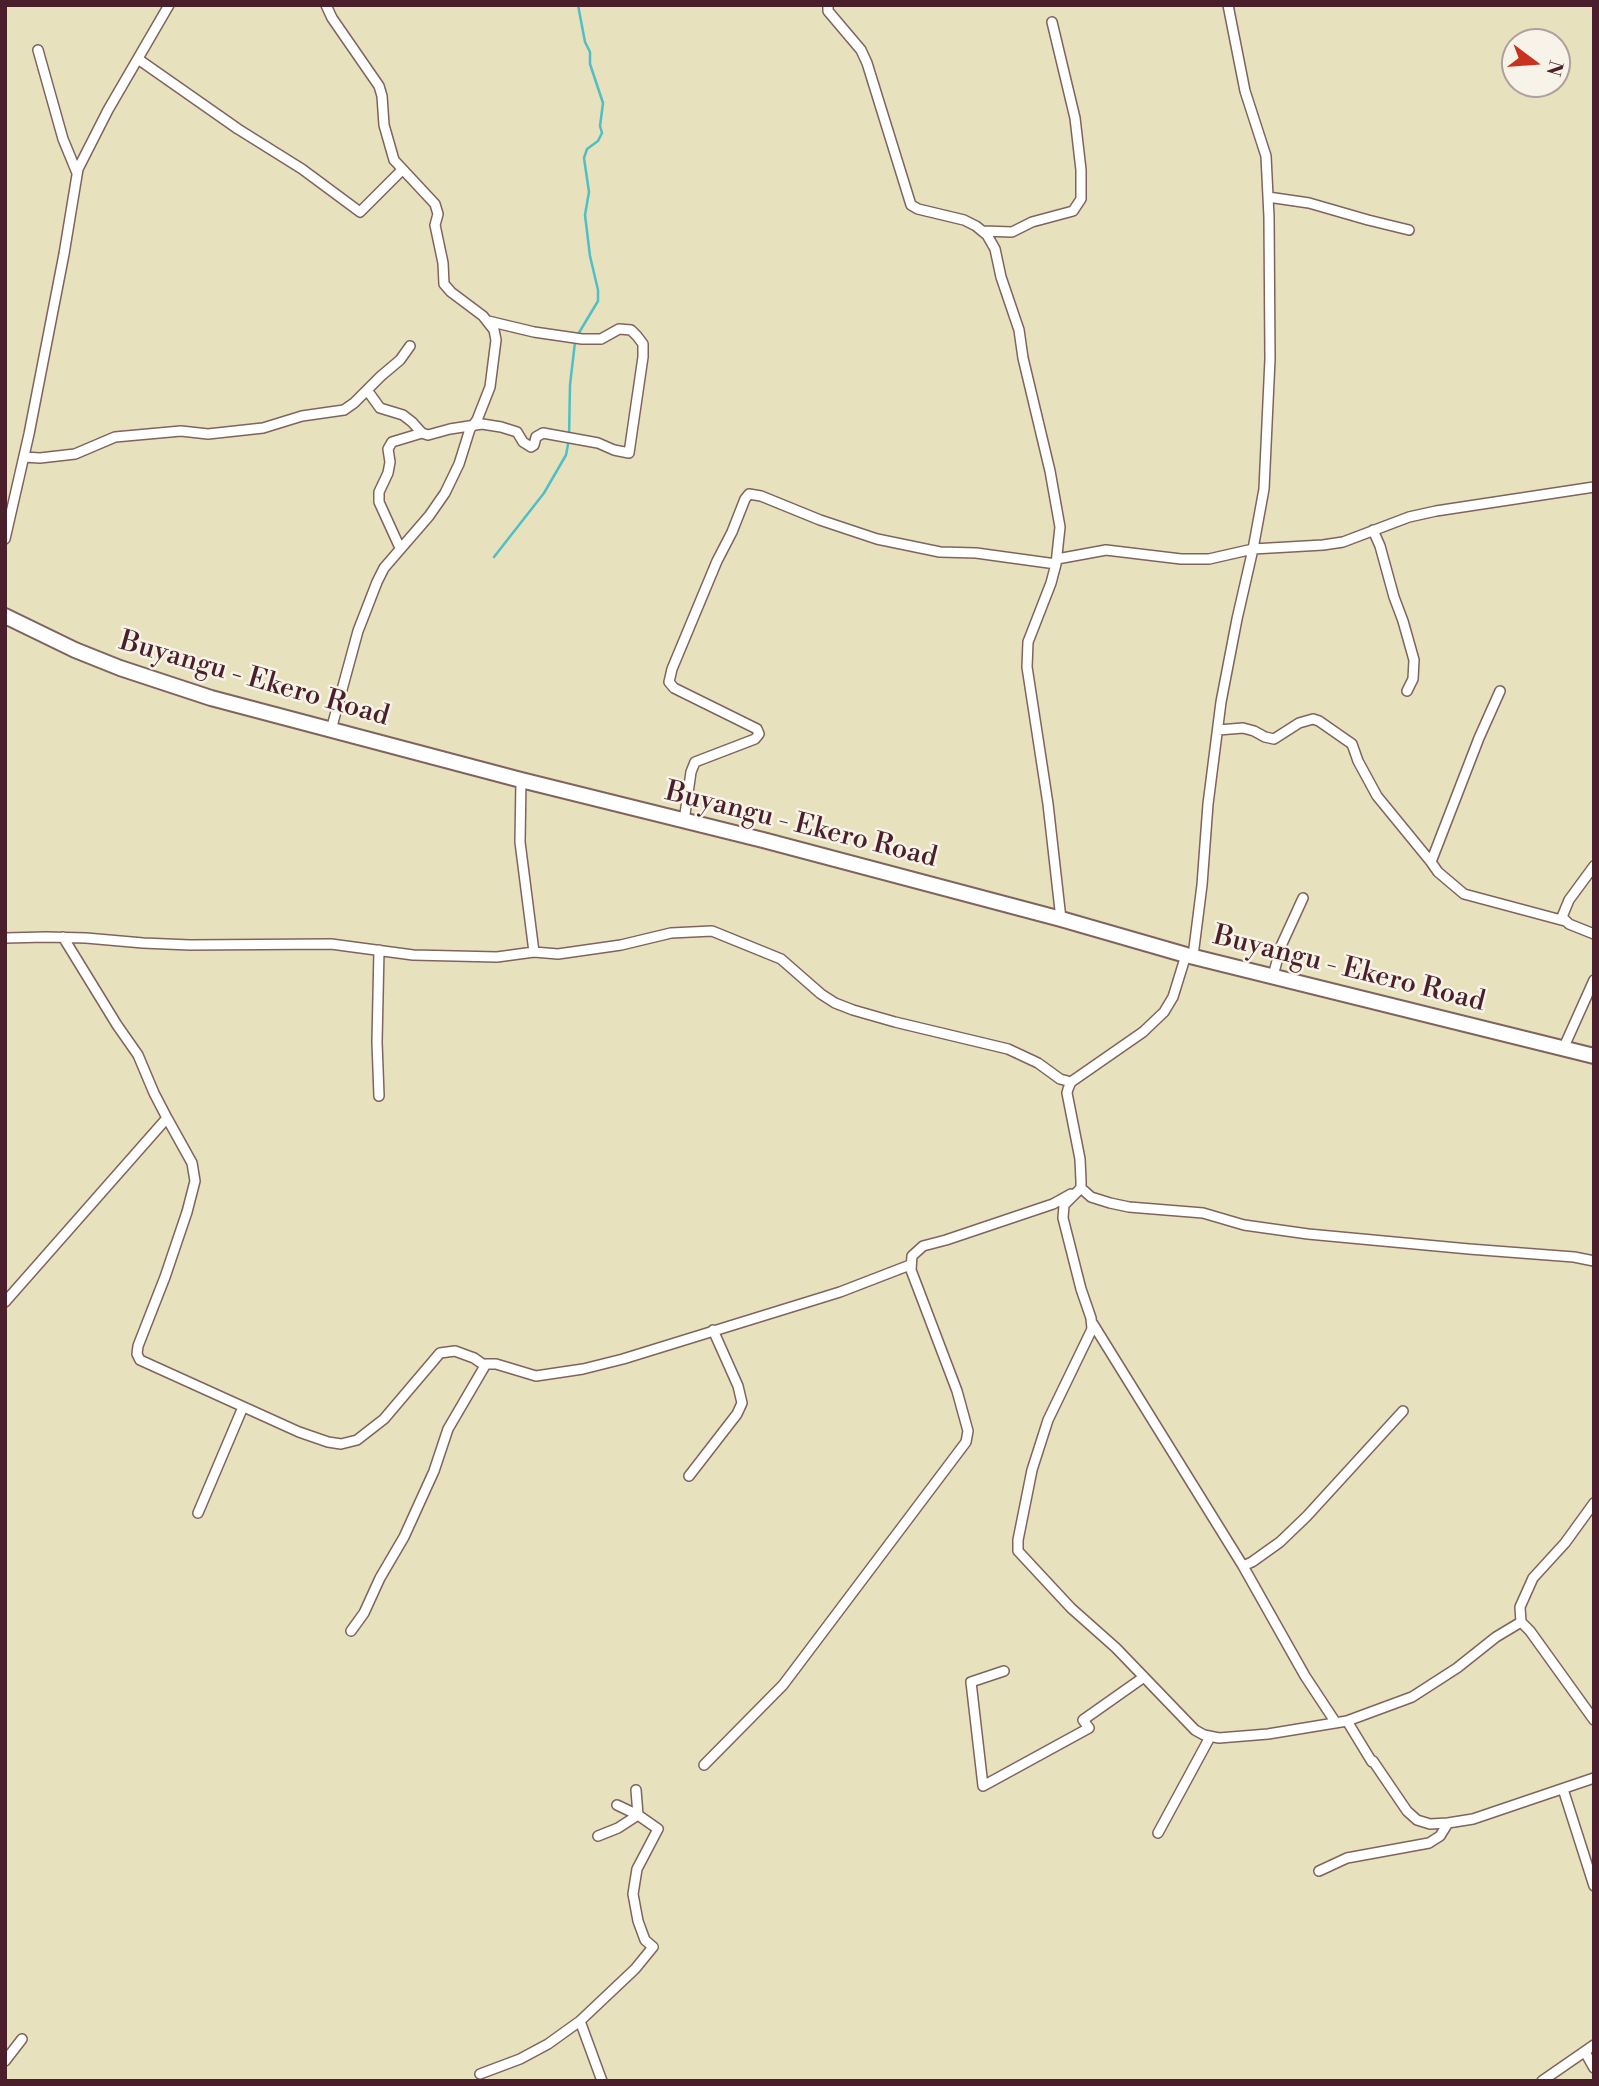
<!DOCTYPE html>
<style>
body{margin:0}
#map{position:relative;width:1599px;height:2086px;overflow:hidden;background:#e8e1bd;font-family:"Libre Bodoni",serif}
canvas{display:block}
.frame{position:absolute;inset:0;border:7px solid #4a1f2b;pointer-events:none}
.north{position:absolute;left:1501px;top:28px;width:70px;height:70px;box-sizing:border-box;background:#f7f3e8;border:2px solid #b29e9c;border-radius:50%;rotate:106deg;font-size:19px;font-weight:700;line-height:28px;text-align:center;color:#4a1f2b}
.north::after{content:'';display:block;margin:auto;width:24px;height:32px;background:#c8321e;clip-path:polygon(50% 0,100% 100%,50% 72%,0 100%)}
</style>
<div id="map">
<canvas width="1599" height="2086"></canvas>
<div class="frame"></div>
<div class="north">N</div>
</div>
<script>
const context = document.querySelector('canvas').getContext('2d');
context.lineJoin = 'round';
const shape = rows => new Path2D(rows.map(r => 'M' + r).join(''));
function trace(path, color, width, dash) { context.strokeStyle = color; context.lineWidth = width; context.lineCap = dash ? 'butt' : 'round'; context.setLineDash(dash || []); context.stroke(path); }
function label(font, color, halo, rows, align = 'center') {
  context.font = font + ' "Libre Bodoni",serif'; context.lineWidth = 5; context.setLineDash([]); context.textBaseline = 'middle'; context.strokeStyle = halo; context.fillStyle = color; for (const [text, x, y, turn = 0] of rows) {
    context.save(); context.translate(x, y); context.rotate((+turn || 0) * Math.PI / 180); context.textAlign = isNaN(turn) ? turn : align; if (halo) context.strokeText(text, 0, 0); context.fillText(text, 0, 0); context.restore();
  }
}
trace(shape([
 [577,336,598,301,598,290,590,256,585,215,589,192,584,158,587,149,598,141,602,133,600,126,603,103,590,64,590,52,585,42,578,5],
 [494,557,544,493,566,455,569,439,570,385,575,342]
]), '#50bfc5', 2.5);
const street = shape([
 [326,5,332,18,379,86,382,96,384,125,394,160,435,204,438,214,435,225,443,263,444,284,451,292,483,316,494,330,496,340,490,387,477,420,470,429,459,464,445,493,429,516,384,568,377,582,358,631,331,730],
 [828,5,828,11,861,50,867,63,911,205,918,209,964,220,976,226,987,235,995,249,1001,277,1019,330,1023,358,1050,471,1060,527,1056,564,1051,583,1028,642,1027,667,1048,804,1061,919],
 [38,50,63,139,77,173],
 [138,59,238,129,302,169,360,212,402,170],
 [1268,197,1309,203,1368,220,1409,230],
 [983,231,1012,232,1032,222,1073,211,1081,199,1081,170,1075,118,1052,22],
 [367,390,380,408,403,415,412,422,422,433,428,435,450,429,482,424,501,427,517,432,523,442,531,447,534,445,536,437,543,433,598,443,614,450,629,453,643,357,643,344,637,336,631,330,619,329,601,339,582,339,534,332,488,321],
 [24,457,40,458,75,454,115,437,181,431,208,434,263,428,302,416,344,410,354,403,381,376,400,360,410,346],
 [1373,530,1380,546,1394,597,1403,621,1414,660,1413,679,1407,691],
 [5,539,29,434,64,254,78,169,108,110,169,5],
 [400,548,379,502,379,492,388,473,390,462,388,449,392,442,422,433],
 [1057,559,1106,550,1181,559,1209,559,1253,549,1323,545,1343,542,1409,517,1436,511,1594,487],
 [1500,691,1479,738,1431,862,1438,872,1464,894,1565,921],
 [1218,730,1243,728,1254,731,1265,737,1274,739,1299,723,1313,719,1319,721,1352,744,1358,761,1377,796,1431,862],
 [521,780,520,842,534,952],
 [684,821,691,772,695,762,755,739,759,734,757,729,674,688,669,682,672,669,717,561,732,532,745,499,749,494,761,496,820,520,877,539,940,552,976,553,1056,564],
 [1594,866,1569,900,1562,917,1569,924,1594,934],
 [5,938,46,937,86,938,143,943,190,945,331,944,413,955,497,957,534,952,558,954,621,945,671,933,712,931,781,959,821,994,835,1003,853,1010,895,1022,1008,1049,1038,1063,1060,1079,1071,1082],
 [379,950,377,1042,379,1096],
 [1186,955,1173,997,1164,1012,1143,1032,1071,1082,1068,1089,1067,1093,1080,1159,1081,1181,1081,1188,1064,1205,1063,1218,1081,1289,1091,1318,1092,1329,1048,1420,1032,1470,1018,1540,1018,1551,1071,1608,1116,1648,1195,1730,1204,1735,1219,1738,1268,1734,1347,1721,1372,1762,1373,1761,1407,1811,1417,1820,1430,1824,1448,1823,1473,1819,1594,1778],
 [1193,956,1202,885,1208,804,1221,702,1237,619,1253,549,1264,489,1270,359,1269,217,1266,156,1245,91,1228,5],
 [1273,976,1281,946,1303,898],
 [1563,1049,1594,980],
 [167,1118,192,1163,195,1181,187,1212,165,1277,138,1346,137,1354,140,1360,299,1432,328,1442,341,1444,357,1440,384,1419,440,1353,455,1351,474,1358,484,1365],
 [1081,1188,1091,1197,1110,1203,1129,1207,1203,1213,1244,1225,1308,1234,1469,1249,1574,1257,1594,1261],
 [5,1302,167,1118,154,1093,138,1055,117,1025,63,937],
 [1093,1324,1243,1566],
 [689,1476,737,1414,742,1403,738,1386,713,1330],
 [198,1513,243,1407],
 [1521,1622,1530,1631,1594,1720],
 [351,1631,364,1613,380,1578,404,1537,434,1471,448,1429,486,1364,496,1364,536,1376,583,1369,623,1359,840,1292,910,1265],
 [1004,1671,971,1682,983,1786,1089,1728,1083,1720,1144,1677],
 [1347,1721,1412,1697,1457,1668,1496,1637,1521,1622,1520,1607,1533,1578,1565,1543,1594,1503],
 [1336,1723,1305,1676,1243,1566,1252,1562,1280,1542,1307,1516,1403,1411],
 [704,1765,783,1685,966,1442,968,1431,957,1391,911,1270,912,1256,923,1246,946,1240,1053,1204,1071,1194],
 [1563,1789,1594,1886],
 [636,1790,638,1815],
 [1158,1833,1210,1737],
 [598,1836,618,1828,638,1815],
 [1319,1871,1347,1858,1429,1843,1440,1836,1448,1823],
 [580,2021,602,2081],
 [1585,2052,1594,2068],
 [5,2061,22,2039],
 [480,2074,520,2059,548,2044,580,2021,635,1969,653,1947,645,1940,638,1921,633,1894,637,1869,658,1829,638,1815,617,1805],
 [1542,2081,1594,2045]
]);
const primary = shape([
 [5,616,75,650,120,668,211,698,521,780,763,840,1061,919,1186,955,1594,1056]
]);
trace(street, '#81635e', 12);
trace(primary, '#81635e', 18);
trace(street, '#fff', 9);
trace(primary, '#fff', 14);
label('28px', '#4a1f2b', '#f7f3e8', [
 ["Buyangu - Ekero Road",254,680,16],
 ["Buyangu - Ekero Road",801,826,14],
 ["Buyangu - Ekero Road",1349,970,14]
]);
</script>
